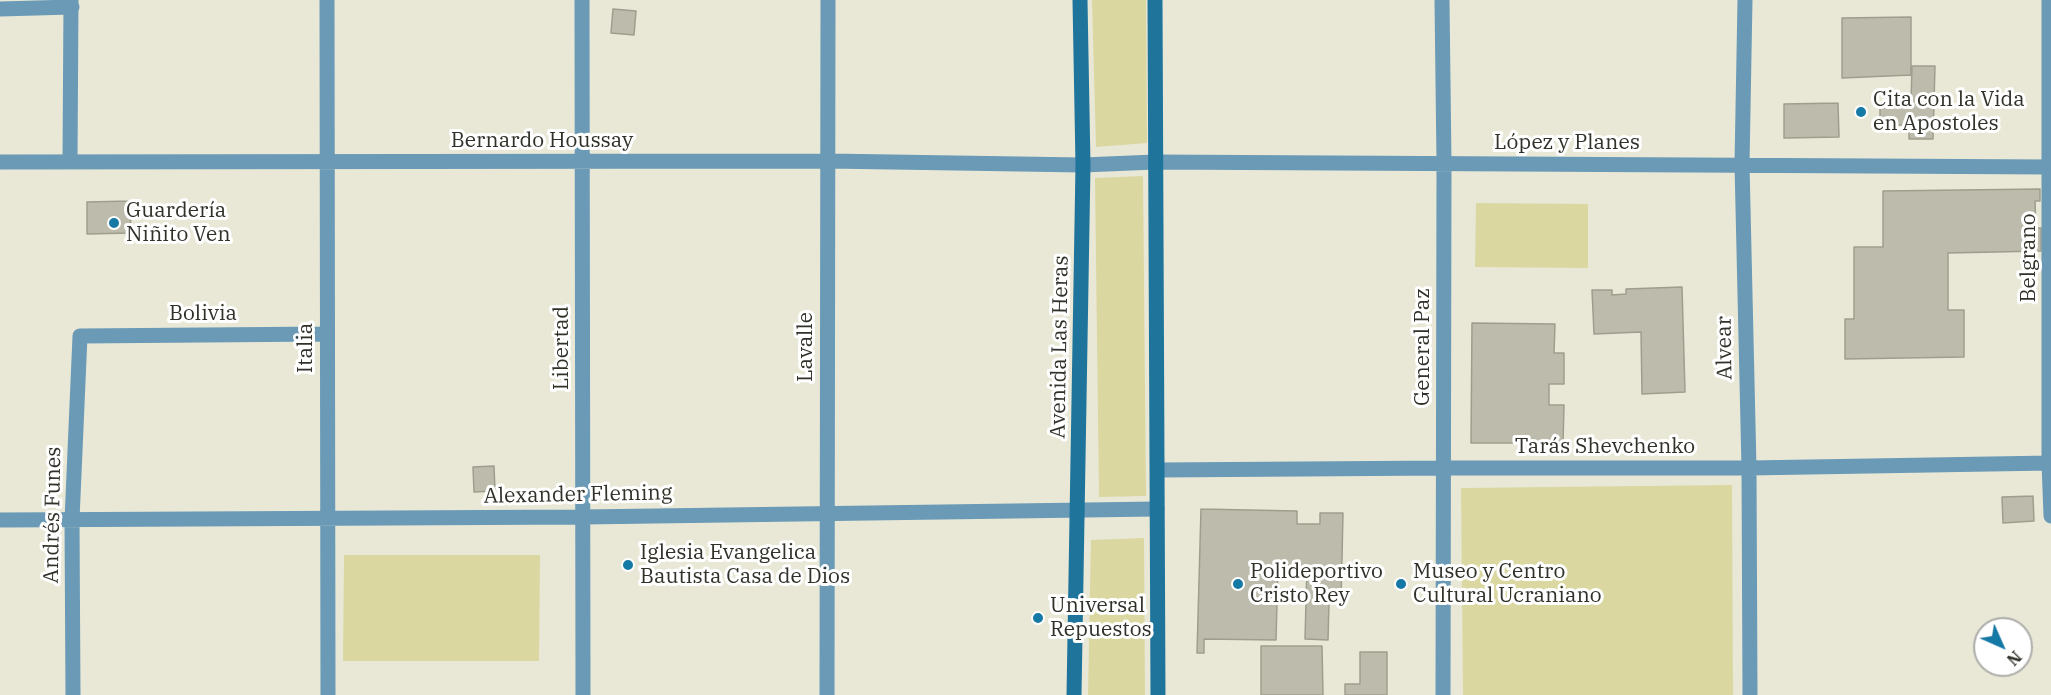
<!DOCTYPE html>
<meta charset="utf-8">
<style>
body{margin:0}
#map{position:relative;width:2051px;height:695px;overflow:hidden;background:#e9e8d7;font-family:"IBM Plex Serif",serif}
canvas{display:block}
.north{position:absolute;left:1973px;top:617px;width:60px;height:60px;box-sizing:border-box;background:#fff;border:2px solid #adadaa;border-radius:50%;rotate:135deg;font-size:16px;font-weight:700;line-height:24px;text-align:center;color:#31312a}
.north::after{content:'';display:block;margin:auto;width:21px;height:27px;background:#1579a5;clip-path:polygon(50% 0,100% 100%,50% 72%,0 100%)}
</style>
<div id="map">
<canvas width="2051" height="695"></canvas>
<div class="north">N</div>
</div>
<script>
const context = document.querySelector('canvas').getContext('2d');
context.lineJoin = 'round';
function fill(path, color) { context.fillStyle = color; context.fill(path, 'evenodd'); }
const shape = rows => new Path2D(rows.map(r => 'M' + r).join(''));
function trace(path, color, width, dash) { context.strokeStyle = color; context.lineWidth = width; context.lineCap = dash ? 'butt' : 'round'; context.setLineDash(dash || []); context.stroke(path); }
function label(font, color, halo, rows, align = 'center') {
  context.font = font + ' "IBM Plex Serif",serif'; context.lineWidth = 6; context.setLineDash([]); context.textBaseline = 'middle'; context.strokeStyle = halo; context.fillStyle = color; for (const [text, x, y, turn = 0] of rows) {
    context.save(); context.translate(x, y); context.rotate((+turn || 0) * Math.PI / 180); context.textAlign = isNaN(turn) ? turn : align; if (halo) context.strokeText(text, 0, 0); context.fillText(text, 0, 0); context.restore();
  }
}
fill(shape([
 [1092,0,1146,0,1147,143,1096,147],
 [1143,176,1146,496,1099,497,1095,178],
 [1476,203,1588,204,1588,268,1475,267],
 [1732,485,1733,695,1463,695,1461,488],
 [1144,538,1145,695,1088,695,1091,540],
 [344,555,540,555,539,661,343,661]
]), '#dad7a1');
const building = shape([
 [613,9,636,11,634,35,611,33,613,9],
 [1911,17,1911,75,1842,78,1842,18,1911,17],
 [1912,66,1935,66,1933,139,1909,139,1909,125,1880,125,1880,104,1889,104,1889,101,1911,101,1912,66],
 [1838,103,1839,137,1784,138,1784,104,1838,103],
 [2040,189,2040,201,2035,201,2036,228,2041,228,2041,251,1948,253,1948,310,1964,310,1964,357,1845,359,1845,319,1854,319,1854,247,1883,247,1883,191,2040,189],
 [130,201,131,233,87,234,87,202,130,201],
 [1682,287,1685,392,1642,394,1641,332,1594,334,1592,290,1612,290,1612,295,1626,294,1626,289,1682,287],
 [1472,323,1555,324,1554,353,1564,353,1564,384,1549,384,1549,405,1564,405,1563,443,1471,443,1472,323],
 [494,466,495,491,474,492,473,467,494,466],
 [2033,496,2034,521,2003,523,2002,497,2033,496],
 [1201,509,1297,511,1297,524,1320,524,1320,513,1343,513,1341,602,1329,602,1328,640,1305,639,1307,566,1278,565,1276,640,1204,639,1204,653,1197,653,1201,509],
 [1261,646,1322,646,1323,695,1261,695,1261,646],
 [1360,652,1387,652,1387,695,1345,695,1345,684,1360,684,1360,652]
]);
fill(building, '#bdbcac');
trace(building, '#9e9e8e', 1.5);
trace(shape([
 [327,0,328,695],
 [582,0,583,695],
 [1442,0,1444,163,1443,695],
 [1745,0,1742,164,1749,468,1750,695],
 [2049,0,2049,463,2051,516],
 [0,9,72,7],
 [0,162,828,161,1083,165,1155,162,2051,167],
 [70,162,71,0],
 [1158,470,1444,468,1749,468,2051,463],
 [0,520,583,517,1157,509],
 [73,695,72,520,80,336,327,334],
 [827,695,828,0]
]), '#6a9ab6', 15);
trace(shape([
 [1155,0,1158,695],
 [1074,695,1083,165,1080,0]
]), '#1f749c', 15);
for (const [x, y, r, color] of [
 [1861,112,6,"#1579a5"],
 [114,223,6,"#1579a5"],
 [628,565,6,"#1579a5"],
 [1238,584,6,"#1579a5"],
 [1401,584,6,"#1579a5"],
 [1038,618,6,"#1579a5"]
]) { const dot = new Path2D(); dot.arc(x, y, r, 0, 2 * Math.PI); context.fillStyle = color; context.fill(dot); trace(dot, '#fff', 2); }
label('21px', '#31312a', '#fff', [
 ["Cita con la Vida",1873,100],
 ["en Apostoles",1873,124],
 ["Guardería",126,211],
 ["Niñito Ven",126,235],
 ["Iglesia Evangelica",640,553],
 ["Bautista Casa de Dios",640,577],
 ["Polideportivo",1250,572],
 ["Cristo Rey",1250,596],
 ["Museo y Centro",1413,572],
 ["Cultural Ucraniano",1413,596],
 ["Universal",1050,606],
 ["Repuestos",1050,630]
], 'left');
label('21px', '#31312a', '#fff', [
 ["Bernardo Houssay",542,141],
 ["López y Planes",1567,143],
 ["Belgrano",2029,258,-90],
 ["Bolivia",203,314],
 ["Lavalle",806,347,-90],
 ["Avenida Las Heras",1060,347,-89],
 ["General Paz",1423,347,-90],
 ["Italia",306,348,-90],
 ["Libertad",562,348,-90],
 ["Alvear",1725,348,-91],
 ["Tarás Shevchenko",1605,447],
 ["Alexander Fleming",578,495,-1],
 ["Andrés Funes",53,515,-89]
]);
</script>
